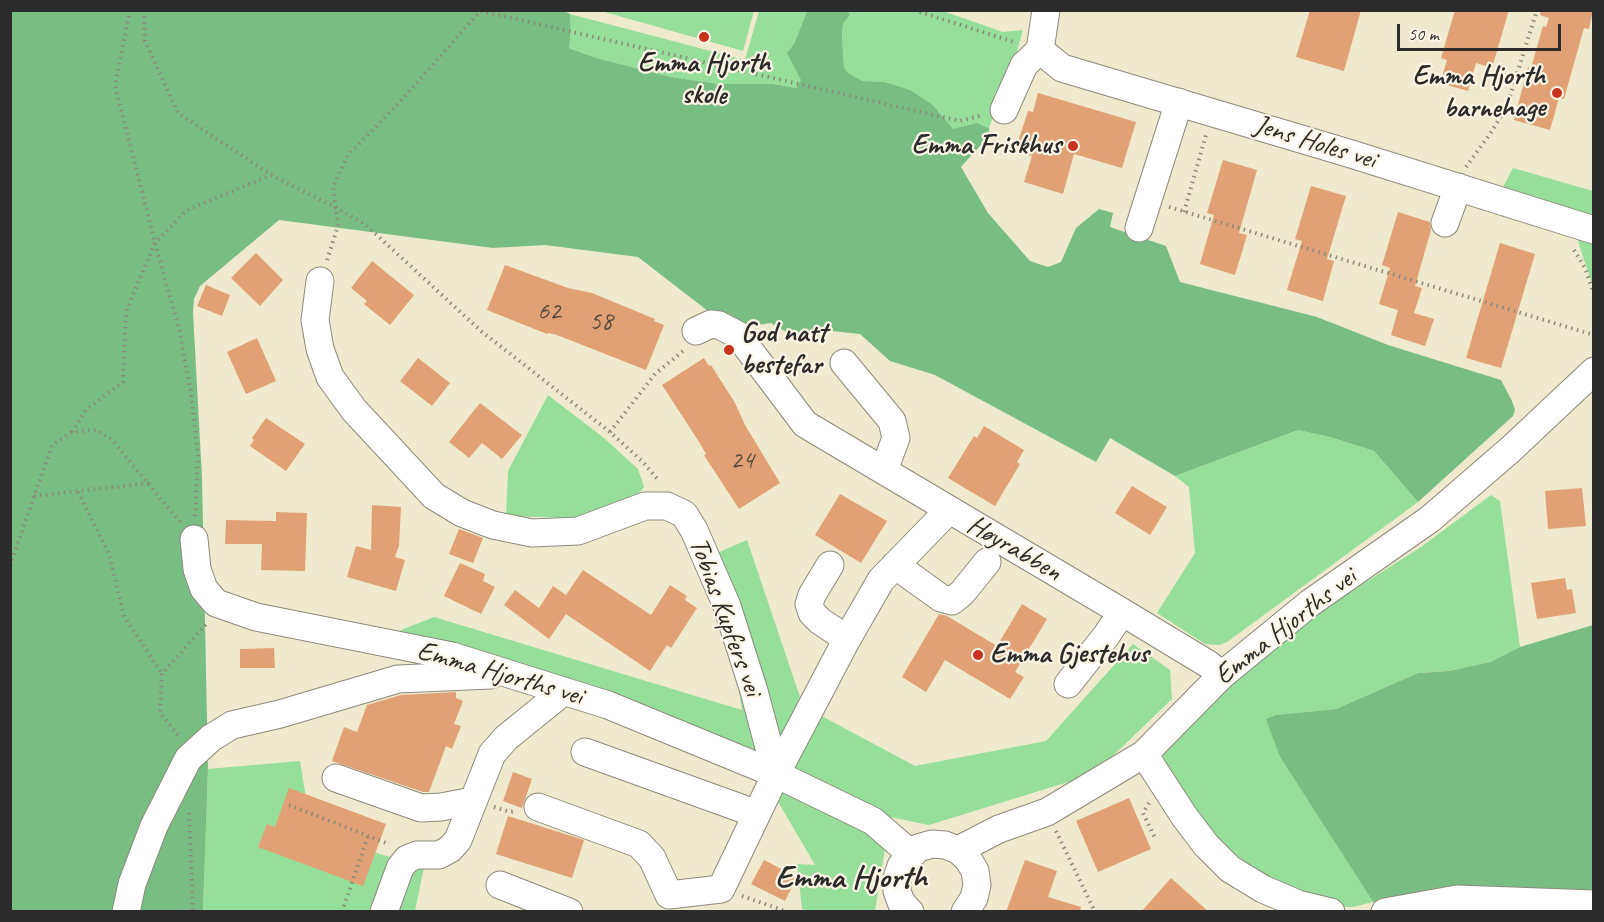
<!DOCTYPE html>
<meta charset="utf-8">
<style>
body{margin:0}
#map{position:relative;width:1604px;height:922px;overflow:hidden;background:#efe9cd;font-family:Caveat,sans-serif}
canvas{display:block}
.frame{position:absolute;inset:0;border:12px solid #2b2b2b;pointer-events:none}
.scale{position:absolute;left:1397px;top:24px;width:164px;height:27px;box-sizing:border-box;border:3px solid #2b2b2b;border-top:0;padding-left:8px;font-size:18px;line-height:21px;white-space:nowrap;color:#2b2b2b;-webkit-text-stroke:4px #fcf5e5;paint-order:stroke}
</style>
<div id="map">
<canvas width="1604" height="922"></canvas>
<div class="frame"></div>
<div class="scale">50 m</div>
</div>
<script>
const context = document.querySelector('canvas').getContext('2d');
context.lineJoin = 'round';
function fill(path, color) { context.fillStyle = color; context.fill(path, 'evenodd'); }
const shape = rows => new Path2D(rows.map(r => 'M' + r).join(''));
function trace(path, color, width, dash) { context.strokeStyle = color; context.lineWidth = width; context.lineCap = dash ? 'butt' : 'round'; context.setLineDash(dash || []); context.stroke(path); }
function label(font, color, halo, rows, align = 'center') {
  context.font = font + ' Caveat,sans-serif'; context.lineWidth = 4.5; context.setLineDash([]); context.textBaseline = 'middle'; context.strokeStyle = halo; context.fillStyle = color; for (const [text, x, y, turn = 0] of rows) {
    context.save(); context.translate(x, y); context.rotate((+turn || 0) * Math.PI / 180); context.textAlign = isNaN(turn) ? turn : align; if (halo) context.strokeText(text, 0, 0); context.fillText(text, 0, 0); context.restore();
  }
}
fill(shape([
 [940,10,1003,32,1023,30,1015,58,989,128,977,123,953,130,933,105,884,82,861,81,848,73,844,67,842,36,843,24,850,15,848,11],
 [601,11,754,10,754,11,743,51],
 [759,11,807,11,794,44,788,53,802,80,796,88,773,84,719,84,670,77,596,58,569,48,571,31,570,14,745,60],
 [1513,168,1593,191,1593,217,1502,189],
 [1577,237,1593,241,1593,286,1581,251],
 [548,395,604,438,638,469,644,487,630,504,579,518,506,516,508,471],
 [1298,430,1330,437,1374,451,1418,502,1227,642,1219,645,1205,644,1157,613,1195,553,1189,487,1175,476],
 [1491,495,1500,501,1520,647,1490,662,1449,671,1418,673,1336,709,1276,715,1280,757,1373,902,1353,907,1343,907,1299,892,1259,874,1221,842,1172,781,1162,753,1248,666,1317,613,1421,547],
 [747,540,803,706,915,766,1046,741,1133,644,1170,670,1172,699,1094,774,929,825,890,817,875,911,812,911,802,909,797,864,815,865,749,752,386,636,434,617,742,710,717,553],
 [300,761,312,834,424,867,415,911,203,912,208,769]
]), '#96df9a');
fill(shape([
 [10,11,564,11,570,14,571,31,569,48,596,58,671,77,719,84,773,84,796,88,801,80,787,53,794,44,807,11,848,11,850,15,843,24,842,36,844,67,848,73,862,81,884,82,910,90,933,105,953,129,977,123,989,128,990,140,979,147,961,167,988,213,1030,261,1048,267,1061,262,1076,228,1099,209,1113,213,1110,227,1166,246,1180,282,1317,317,1388,345,1501,380,1512,401,1515,410,1513,416,1418,502,1374,451,1330,437,1298,430,1175,476,1110,438,1096,462,935,375,890,361,860,334,823,330,793,336,771,323,758,325,717,318,638,257,545,245,493,248,279,220,200,286,194,299,193,313,202,477,208,769,203,911,11,911],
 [1593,625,1593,892,1441,890,1373,902,1280,757,1266,719,1276,715,1336,709,1418,673,1449,671,1490,662,1520,647]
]), '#78be82');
fill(shape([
 [1310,10,1361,10,1344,71,1296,57],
 [1455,10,1509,10,1492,68,1476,63,1468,91,1440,83,1447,60,1441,58],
 [1541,10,1593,10,1589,29,1584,28,1564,99,1559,98,1550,130,1514,120,1528,67,1531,68,1543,26,1546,27,1549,18,1540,15],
 [1038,93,1136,122,1122,168,1074,154,1063,194,1024,182,1032,156,1015,151,1028,111,1033,112],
 [1223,160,1257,170,1239,233,1247,235,1235,275,1200,264,1214,215,1207,213],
 [1311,186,1346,196,1327,259,1334,261,1323,301,1287,290,1302,241,1295,239],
 [1398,212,1430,222,1431,230,1415,286,1422,288,1414,313,1434,319,1425,346,1391,335,1398,310,1379,304,1390,268,1382,265],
 [1500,243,1535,254,1501,368,1466,358],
 [256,253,283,280,260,306,231,278],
 [372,261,414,295,390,325,364,304,367,301,351,288],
 [505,265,568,288,592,293,655,319,654,321,664,325,646,370,557,335,548,333,547,334,487,310],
 [206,285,230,295,222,316,197,306],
 [257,338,276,381,246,394,227,352],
 [418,358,450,383,432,406,400,381],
 [704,358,709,366,711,365,735,403,745,425,780,483,739,509,704,455,706,454,701,445,662,385],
 [480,403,522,435,502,459,482,443,469,458,449,442],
 [266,418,305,444,286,471,250,446,254,440,252,438],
 [984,426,1024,450,1017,462,1020,464,995,506,948,478,974,436,977,438],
 [1132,486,1167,507,1150,535,1115,513],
 [1582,488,1586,526,1548,529,1545,491],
 [840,494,887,521,861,563,815,535],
 [372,505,401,507,399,546,395,557,405,560,396,591,347,577,356,546,371,550],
 [276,512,307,513,305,571,261,570,262,544,225,544,226,520,276,521],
 [459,529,483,538,473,563,449,554],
 [460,563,485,574,483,581,495,587,481,614,444,596],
 [583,570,651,615,670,585,687,596,685,600,697,608,671,648,667,645,650,671,566,614,549,639,504,605,515,590,539,608,553,586,566,595],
 [1565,578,1567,590,1572,589,1576,613,1537,619,1531,583],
 [1022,604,1047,619,1015,672,1024,677,1010,699,945,660,926,692,902,677,939,614,947,616,997,646],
 [274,648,275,668,240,668,240,649],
 [456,692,456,698,463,701,454,724,461,726,452,749,446,746,429,792,423,792,332,761,344,727,357,732,367,705,401,695],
 [513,772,532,779,522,808,503,801],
 [289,788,386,824,363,886,258,847,267,824,275,827],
 [1129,798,1151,849,1098,872,1076,821],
 [508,816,584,840,572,878,496,854],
 [764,860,797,877,785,901,751,884],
 [1025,860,1057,871,1048,897,1081,907,1080,912,1006,912],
 [1171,878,1209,912,1141,912]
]), '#e2a174');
const minor = shape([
 [1040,50,1062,68,1348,153,1594,230],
 [1004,110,1024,65,1040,50,1046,10],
 [1445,223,1458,187],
 [1139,228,1179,102],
 [320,281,315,320,320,349,330,377,354,410,434,496,462,513,493,525,532,533,578,531,645,506,667,506,684,514,694,530,727,606,754,691,776,774],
 [696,331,711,324,719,325,738,335,805,424,1122,612,1208,664,1222,675],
 [844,363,892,421,896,438,884,470],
 [194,539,197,569,204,589,216,603,256,617,452,656,608,705,776,774,873,821,911,854],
 [830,565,812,595,809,604,812,613,820,621,847,639],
 [895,565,941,598,952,601,962,593,987,562],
 [1068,684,1106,636,1122,612],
 [585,752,757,814],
 [1144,754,1184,816,1206,845,1230,869,1263,889,1298,904,1331,912],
 [336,778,421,808,441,807,473,801],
 [538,807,639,844,652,858,669,895],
 [958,850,999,829,1047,812,1144,754,1222,675,1310,603,1430,519,1511,449,1594,371],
 [500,885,569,912],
 [669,895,721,889,776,774,847,639,881,580,948,511],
 [126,912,132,884,154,826,188,759,211,738,232,725,280,714,398,679,491,675],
 [384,912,400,868,407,859,417,855,439,855,450,849,458,840,492,754,506,738,564,691],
 [910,912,901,902,897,891,897,878,901,866,918,848,932,844,945,845,958,850,968,859,975,871,977,885,974,898,965,912],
 [1385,912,1457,899,1594,904]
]);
trace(minor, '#8d8a7c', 29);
trace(shape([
 [130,10,115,85,155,243,179,329,191,393,198,455,195,517],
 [144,10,145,41,178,113,271,175,335,207,366,225,481,331,610,432,643,462,659,481],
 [914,10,1014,42],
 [481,11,960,121,983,115],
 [1466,167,1492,131,1507,106,1537,10],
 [1169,207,1594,335],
 [1184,212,1206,135],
 [1574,250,1585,268,1594,294],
 [327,260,338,226,333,187,348,155,399,103,481,10],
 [72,432,86,410,123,382,126,311,155,243,187,210,271,175],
 [610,432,655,374,683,351],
 [78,492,109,554,124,616,162,674],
 [34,496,149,483],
 [10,566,52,445,72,432,96,430,112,440,180,522],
 [178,735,160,713,162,674,207,623],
 [1149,803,1143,813,1155,838],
 [289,805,389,844],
 [494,807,510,812,516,811],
 [189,813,193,912],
 [1056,831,1095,912],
 [742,896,788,912],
 [342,912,368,836]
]), '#8d8a7c', 4, [1.5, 4.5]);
trace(minor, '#fff', 27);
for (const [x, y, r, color] of [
 [704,37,6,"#c8321e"],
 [1557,93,6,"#c8321e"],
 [1073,146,6,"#c8321e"],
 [729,350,6,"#c8321e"],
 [978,655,6,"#c8321e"]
]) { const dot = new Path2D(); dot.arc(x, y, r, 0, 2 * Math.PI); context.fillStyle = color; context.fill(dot); trace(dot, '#fcf5e5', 2); }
label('26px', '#59483d', null, [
 ["62",549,312],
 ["58",601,322],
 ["24",742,461]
]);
label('bold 28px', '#2b2b2b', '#fcf5e5', [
 ["Emma Hjorth",704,64,"center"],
 ["skole",704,96,"center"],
 ["Emma Hjorth",1545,77],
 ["barnehage",1545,109],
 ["Emma Friskhus",1061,146],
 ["God natt",741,334,"left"],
 ["bestefar",741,366,"left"],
 ["Emma Gjestehus",990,655,"left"]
], 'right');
label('28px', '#2b2b2b', '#fcf5e5', [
 ["Jens Holes vei",1315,143,17],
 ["Høyrabben",1014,549,30],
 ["Tobias Kupfers vei",725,617,70],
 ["Emma Hjorths vei",1286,627,-38],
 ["Emma Hjorths vei",500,674,16]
]);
label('bold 32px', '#2b2b2b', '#fcf5e5', [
 ["Emma Hjorth",851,879]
]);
</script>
